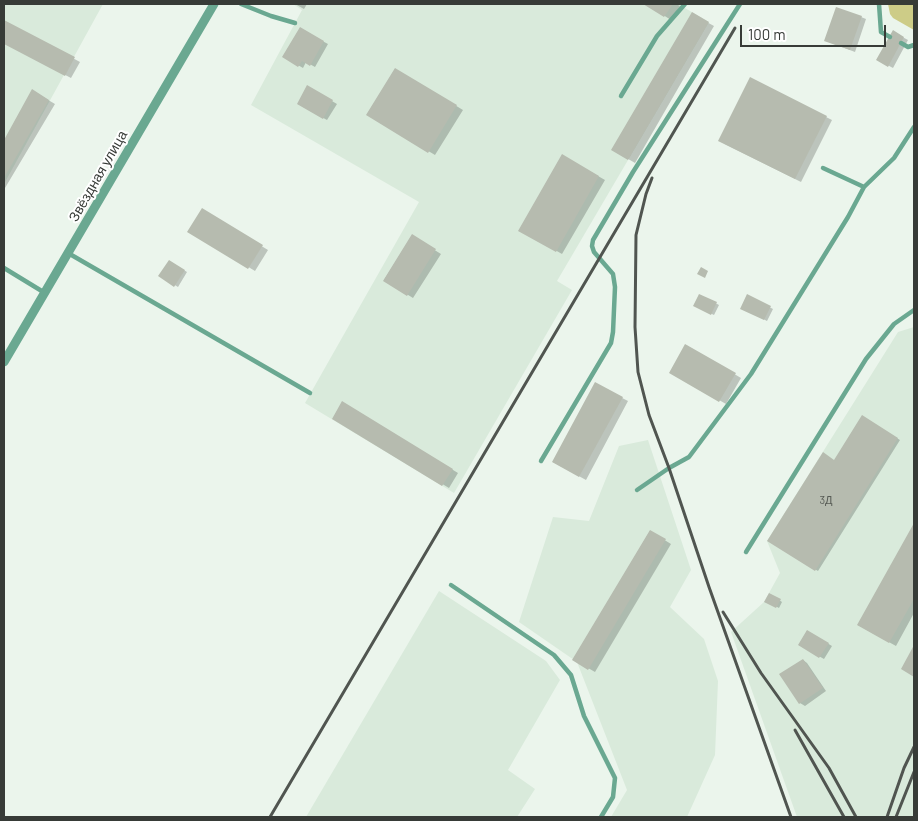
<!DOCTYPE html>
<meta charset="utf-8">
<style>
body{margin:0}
#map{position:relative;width:918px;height:821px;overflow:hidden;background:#ebf5ec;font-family:Barlow,sans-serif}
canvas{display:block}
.frame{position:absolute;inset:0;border:5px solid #373b37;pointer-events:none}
.scale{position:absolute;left:740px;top:25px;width:146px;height:22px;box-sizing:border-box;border:2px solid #373b37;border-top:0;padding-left:6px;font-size:15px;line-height:18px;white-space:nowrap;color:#373b37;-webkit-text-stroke:4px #fff;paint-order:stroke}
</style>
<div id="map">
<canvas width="918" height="821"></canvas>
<div class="frame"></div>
<div class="scale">100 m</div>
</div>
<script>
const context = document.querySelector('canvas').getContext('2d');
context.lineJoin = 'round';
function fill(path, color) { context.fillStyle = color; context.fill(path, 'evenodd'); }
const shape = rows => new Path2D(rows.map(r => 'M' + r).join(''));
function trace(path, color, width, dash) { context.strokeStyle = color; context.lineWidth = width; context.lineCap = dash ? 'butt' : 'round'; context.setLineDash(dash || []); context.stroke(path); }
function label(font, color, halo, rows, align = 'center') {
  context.font = font + ' Barlow,sans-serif'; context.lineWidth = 4; context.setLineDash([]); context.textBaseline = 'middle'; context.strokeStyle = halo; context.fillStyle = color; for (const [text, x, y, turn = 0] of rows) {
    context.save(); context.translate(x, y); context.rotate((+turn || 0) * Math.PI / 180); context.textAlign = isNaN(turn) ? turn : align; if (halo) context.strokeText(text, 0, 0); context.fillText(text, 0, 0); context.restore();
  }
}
fill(shape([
 [4,4,103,4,4,184],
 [293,4,678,4,709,22,557,281,572,290,454,493,305,403,419,202,251,105,302,10],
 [914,327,914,817,797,817,731,632,764,602,780,573,767,541,898,332],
 [648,440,691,570,670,607,704,639,718,681,715,755,687,817,611,817,627,790,577,662,519,622,553,517,589,521,619,446],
 [439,591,546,661,560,680,508,770,535,789,517,817,306,817]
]), '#d9eadb');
fill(shape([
 [888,4,914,4,914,30,893,18,890,14]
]), '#cdcc87');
fill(shape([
 [295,4,307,4,304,9],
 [646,4,676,4,680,6,671,20],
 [692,14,714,26,635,163,613,150],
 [861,17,866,19,855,52,826,41],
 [4,21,80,62,71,78,4,43],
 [300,29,328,44,315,67,306,62,303,68,284,57],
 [893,32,908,40,893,68,878,60],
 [395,69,463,110,435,155,368,115],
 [308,87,337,104,327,120,298,104],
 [33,91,55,104,5,188,4,187,4,142],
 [826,117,832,120,801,182,725,144],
 [563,156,605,180,562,254,520,230],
 [202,210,268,250,255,271,189,231],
 [412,236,441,254,413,298,384,280],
 [169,261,187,272,178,287,160,276],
 [700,295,719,305,714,315,695,306],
 [748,296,773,309,767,321,742,308],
 [686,345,741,378,726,404,670,372],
 [595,384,628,401,586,480,553,462],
 [343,403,458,473,449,488,333,418],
 [862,417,900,440,818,571,769,541,835,461],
 [914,526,914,613,896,646,858,625],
 [650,531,671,544,595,672,574,660],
 [770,594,782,602,779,608,766,601],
 [807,631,832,646,824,659,799,645],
 [803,660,807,663,826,691,805,706,800,703]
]), '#0003');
fill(shape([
 [643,4,673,4,664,17],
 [836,7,862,16,850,50,824,41],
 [692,12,709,22,628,160,611,150],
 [4,20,75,57,65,76,4,44],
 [300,27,324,41,310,66,302,61,298,67,282,57],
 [893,30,904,37,888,67,876,60],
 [395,68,457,105,428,153,366,115],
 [750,77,827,116,795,179,718,141],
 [307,85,333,100,323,119,297,104],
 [32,89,49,100,4,178,4,140],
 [562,154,599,176,556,252,518,231],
 [202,208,263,245,248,269,187,232],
 [412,234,436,249,407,296,383,281],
 [169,260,185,270,174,287,158,276],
 [701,267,708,271,705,278,697,274],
 [699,294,717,302,711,315,693,306],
 [747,294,771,306,764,320,740,309],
 [685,344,736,373,719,402,669,373],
 [595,382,623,397,579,477,552,462],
 [342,401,453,469,442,486,332,419],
 [862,415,898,438,815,571,767,541,823,452,834,460],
 [914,523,914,599,889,643,857,625],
 [650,530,666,539,588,670,572,660],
 [769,593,781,599,776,608,764,602],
 [807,630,829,643,819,658,798,645],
 [914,645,914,677,901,669],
 [803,659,823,688,799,704,779,674]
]), '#b6bbaf');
trace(shape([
 [241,4,271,16,295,23],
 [879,4,881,32,890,37],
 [901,43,908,47,914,45],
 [621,96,657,36,685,4],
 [823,168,864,187],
 [68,253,310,393],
 [4,268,45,293],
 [541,461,611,343,613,332,615,287,613,274,594,252,592,246,593,240,633,172,740,4],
 [637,490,669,468,689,457,751,374,848,217,864,187,894,158,914,127],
 [746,552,866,359,894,324,914,310],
 [451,585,554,655,571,675,584,716,615,778,613,797,601,817]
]), '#6aa891', 4.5);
trace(shape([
 [4,362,214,4]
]), '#6aa891', 9);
trace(shape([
 [652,178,646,194,636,235,635,327,638,372,649,415,669,468,709,587,791,817],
 [723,612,761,673,829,768,856,817],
 [795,730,844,817],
 [270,817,735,28],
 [887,817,904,768,914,747],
 [896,817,914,772]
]), '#505550', 3);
label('11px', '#575b55', null, [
 ["3Д",826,500]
]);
label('14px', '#373b37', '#fff', [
 ["Звёздная улица",98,176,-60]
]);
</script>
